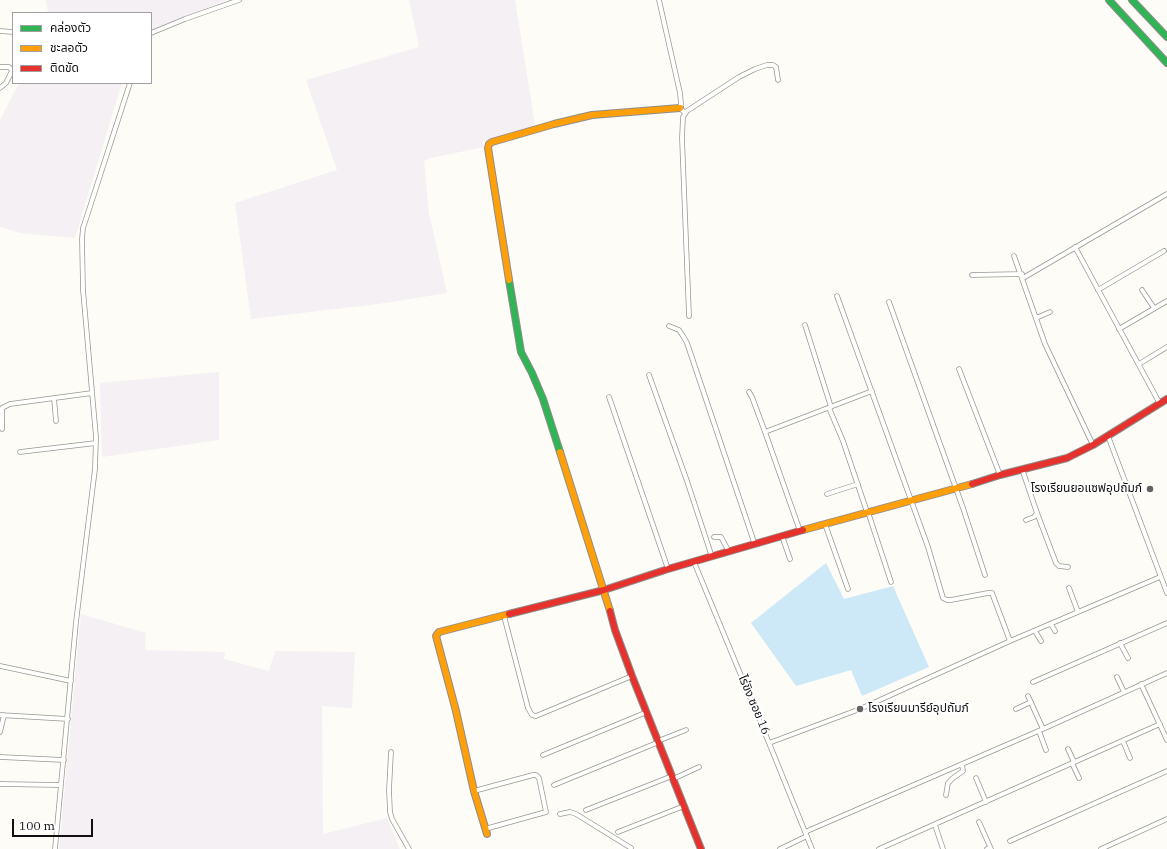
<!DOCTYPE html>
<meta charset="utf-8">
<style>
body{margin:0}
#map{position:relative;width:1167px;height:849px;overflow:hidden;background:#fdfcf7;font-family:"IBM Plex Serif","Noto Sans Thai",serif}
canvas{display:block}
.legend{position:absolute;left:12px;top:12px;width:140px;height:72px;box-sizing:border-box;background:#fff;border:1px solid #a0a0a0;margin:0;padding:5px 7px;list-style:none;font-size:12px;color:#111}
.legend li{display:flex;align-items:center;gap:8px;height:20px}
.legend b{width:20px;border:1px solid #a0a0a0}
.scale{position:absolute;left:12px;top:819px;width:81px;height:18px;box-sizing:border-box;border:2px solid #111;border-top:0;padding-left:5px;font-size:12px;line-height:14px;white-space:nowrap;color:#111;-webkit-text-stroke:3px #fff;paint-order:stroke}
</style>
<div id="map">
<canvas width="1167" height="849"></canvas>
<ul class="legend">
<li><b style="height:5px;background:#30b455"></b>คล่องตัว</li>
<li><b style="height:5px;background:#ff9f0a"></b>ชะลอตัว</li>
<li><b style="height:5px;background:#e5322d"></b>ติดขัด</li>
</ul>
<div class="scale">100 m</div>
</div>
<script>
const context = document.querySelector('canvas').getContext('2d');
context.lineJoin = 'round';
function fill(path, color) { context.fillStyle = color; context.fill(path, 'evenodd'); }
const shape = rows => new Path2D(rows.map(r => 'M' + r).join(''));
function trace(path, color, width, dash) { context.strokeStyle = color; context.lineWidth = width; context.lineCap = dash ? 'butt' : 'round'; context.setLineDash(dash || []); context.stroke(path); }
function label(font, color, halo, rows, align = 'center') {
  context.font = font + ' "IBM Plex Serif","Noto Sans Thai",serif'; context.lineWidth = 4; context.setLineDash([]); context.textBaseline = 'middle'; context.strokeStyle = halo; context.fillStyle = color; for (const [text, x, y, turn = 0] of rows) {
    context.save(); context.translate(x, y); context.rotate((+turn || 0) * Math.PI / 180); context.textAlign = isNaN(turn) ? turn : align; if (halo) context.strokeText(text, 0, 0); context.fillText(text, 0, 0); context.restore();
  }
}
fill(shape([
 [46,0,227,0,151,30,151,13,48,13],
 [409,0,515,0,535,125,482,142,484,147,431,158,424,161,429,213,447,293,386,303,251,319,235,203,337,170,306,80,419,47],
 [19,83,122,83,75,238,20,233,0,227,0,120],
 [219,372,219,440,102,457,100,383],
 [81,614,146,633,145,650,225,652,224,659,269,671,275,651,355,652,352,708,322,706,323,834,387,818,400,849,59,849]
]), '#f5f0f3');
fill(shape([
 [826,563,844,599,893,586,929,667,862,696,851,670,796,686,751,623]
]), '#cde8f7');
const street = shape([
 [659,0,680,93,681,104,680,108,685,113],
 [0,31,13,32],
 [151,33,185,19,239,0],
 [0,67,9,67,11,69,12,71,6,83,0,88],
 [1075,247,1160,404],
 [1014,256,1045,344,1093,445],
 [972,275,1022,274],
 [1023,278,1167,194],
 [1098,290,1164,251],
 [1142,290,1154,308],
 [837,296,928,547,943,598,947,600,951,600,988,593,992,593,1010,641],
 [889,302,963,508,985,575],
 [689,316,682,138,683,117,687,111,739,77,755,69,767,65,773,65,776,67,778,80],
 [1036,318,1050,312],
 [805,325,831,407],
 [669,326,679,330,683,336,687,343,755,545],
 [1119,329,1167,301],
 [1139,364,1167,347],
 [959,369,1000,475],
 [649,375,687,481,712,557],
 [749,392,752,397,765,432],
 [609,397,668,569],
 [54,398,56,421],
 [829,408,843,441,867,512],
 [2,429,2,408,10,404,92,393],
 [1108,436,1167,593],
 [20,452,96,443],
 [1022,469,1037,513,1034,517,1026,520],
 [827,494,858,484],
 [868,512,891,582],
 [1037,513,1056,563,1059,566,1068,567],
 [825,524,848,589],
 [800,531,765,432,872,391],
 [782,536,790,559],
 [714,537,721,537,729,552],
 [694,562,769,743,812,849],
 [1069,588,1078,612],
 [504,616,528,708,532,715,536,716,632,676],
 [1051,624,1055,631],
 [1035,631,1041,641],
 [1120,643,1128,658],
 [0,666,71,681],
 [1117,677,1124,692],
 [1033,682,1167,623],
 [1141,684,1167,740],
 [1028,696,1043,729],
 [1016,709,1031,702],
 [0,715,68,719],
 [1039,731,1046,750],
 [0,732,4,715],
 [658,741,686,730],
 [1123,741,1130,758],
 [769,743,860,709,1010,641,1160,577],
 [1068,749,1074,762],
 [391,752,389,790,390,812,392,819,409,849],
 [543,755,647,712],
 [0,757,64,760],
 [1072,763,1079,778],
 [976,778,986,802],
 [673,779,699,767],
 [0,784,61,785],
 [554,785,659,742],
 [474,791,533,775,536,775,539,778,546,812,485,829],
 [946,795,948,783,953,778,963,771,962,764],
 [586,810,672,776],
 [560,814,570,812,576,814,631,848],
 [979,822,991,849],
 [935,825,943,849],
 [618,832,684,806],
 [805,832,1043,729,1167,673],
 [1010,841,1167,771],
 [55,849,76,622,95,469,96,437,83,290,82,239,83,228,86,219,130,83],
 [780,849,807,836],
 [879,849,1160,724],
 [987,849,988,849],
 [1101,849,1167,819]
]);
const fast = shape([
 [1109,0,1167,63],
 [1132,0,1167,37],
 [509,280,521,352,532,373,543,399,560,452]
]);
const slow = shape([
 [509,280,488,148,489,144,492,142,554,124,592,115,680,108],
 [560,452,610,611],
 [803,530,972,484],
 [487,834,474,791,456,711,436,636,439,632,509,614]
]);
const jam = shape([
 [972,484,1000,475,1067,458,1093,445,1167,399],
 [610,611,615,630,632,676,701,849],
 [509,614,604,590,668,569,803,530]
]);
trace(street, '#979795', 5.5);
trace(fast, '#8e8d8b', 8);
trace(slow, '#8e8d8b', 8);
trace(jam, '#8e8d8b', 8);
trace(street, '#fffffe', 4);
trace(fast, '#30b455', 6);
trace(slow, '#ff9f0a', 6);
trace(jam, '#e5322d', 6);
for (const [x, y, r, color] of [
 [1150,489,4,"#646362"],
 [860,709,4,"#646362"]
]) { const dot = new Path2D(); dot.arc(x, y, r, 0, 2 * Math.PI); context.fillStyle = color; context.fill(dot); trace(dot, '#fff', 1.5); }
label('12px', '#111', '#fff', [
 ["โรงเรียนยอแซฟอุปถัมภ์",1142,489],
 ["โรงเรียนมารีย์อุปถัมภ์",868,709,"left"]
], 'right');
label('12px', '#111', '#fff', [
 ["ไร่ขิง ซอย 16",754,705,67]
]);
</script>
